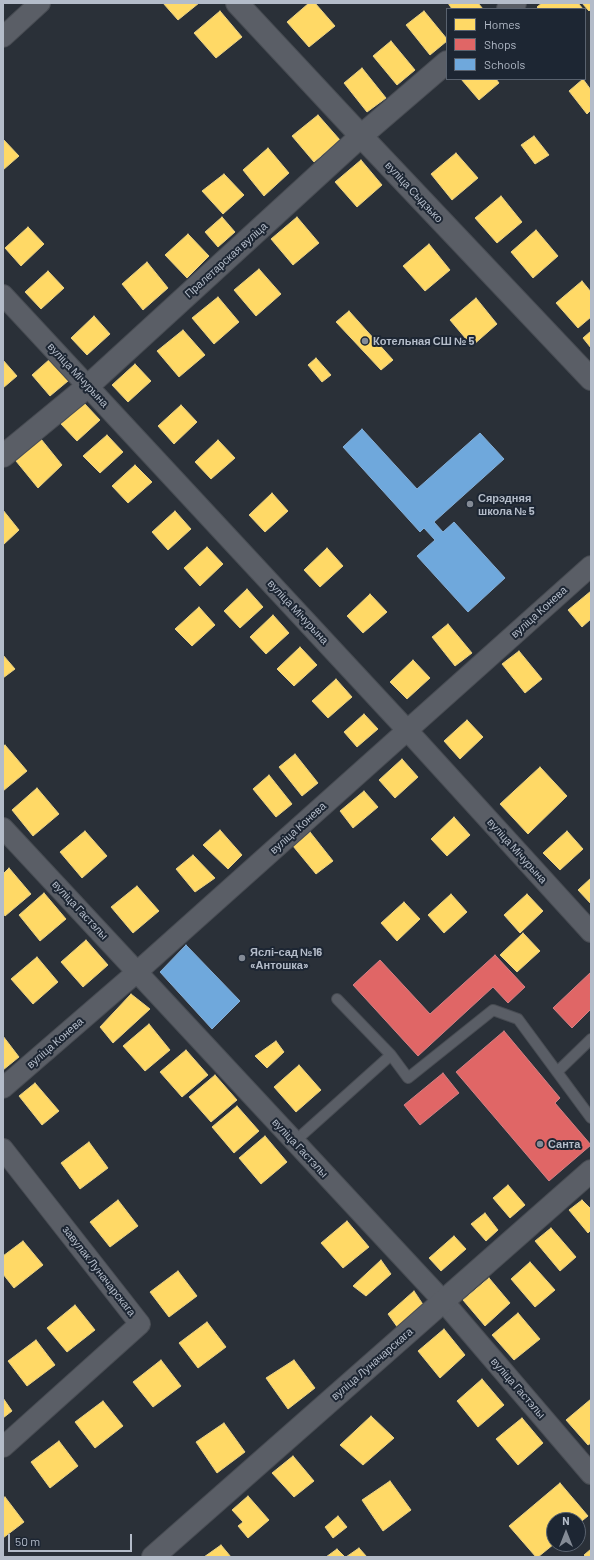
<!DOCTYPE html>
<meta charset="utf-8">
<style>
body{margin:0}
#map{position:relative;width:594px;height:1560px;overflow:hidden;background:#2a3038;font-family:Barlow,sans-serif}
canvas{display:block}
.frame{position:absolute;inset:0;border:4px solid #b4bcc9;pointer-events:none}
.legend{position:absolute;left:446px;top:8px;width:140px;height:72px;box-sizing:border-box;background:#1d2633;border:1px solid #59626f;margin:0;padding:5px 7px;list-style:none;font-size:12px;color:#b4bcc9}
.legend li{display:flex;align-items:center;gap:8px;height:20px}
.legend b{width:20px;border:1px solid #59626f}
.north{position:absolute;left:546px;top:1512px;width:40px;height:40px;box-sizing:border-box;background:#1d2633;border:1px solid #59626f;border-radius:50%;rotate:0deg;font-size:11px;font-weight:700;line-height:16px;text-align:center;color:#b4bcc9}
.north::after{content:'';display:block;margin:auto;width:14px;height:18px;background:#848b96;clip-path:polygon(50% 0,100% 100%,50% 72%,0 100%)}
.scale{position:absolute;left:8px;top:1534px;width:124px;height:18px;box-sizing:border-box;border:2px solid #b4bcc9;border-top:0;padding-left:5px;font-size:12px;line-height:14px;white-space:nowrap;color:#b4bcc9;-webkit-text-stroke:3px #1d2633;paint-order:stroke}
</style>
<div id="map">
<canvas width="594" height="1560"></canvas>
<div class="frame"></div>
<ul class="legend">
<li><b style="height:11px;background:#ffd966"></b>Homes</li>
<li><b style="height:11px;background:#e06666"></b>Shops</li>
<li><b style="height:11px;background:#6fa8dc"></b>Schools</li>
</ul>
<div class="north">N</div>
<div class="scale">50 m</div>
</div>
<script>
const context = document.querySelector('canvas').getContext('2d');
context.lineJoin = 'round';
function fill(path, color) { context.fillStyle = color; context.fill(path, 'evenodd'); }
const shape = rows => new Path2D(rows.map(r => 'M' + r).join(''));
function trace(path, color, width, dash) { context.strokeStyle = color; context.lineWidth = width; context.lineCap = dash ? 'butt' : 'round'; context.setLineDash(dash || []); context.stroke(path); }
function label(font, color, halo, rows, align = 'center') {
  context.font = font + ' Barlow,sans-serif'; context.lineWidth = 4; context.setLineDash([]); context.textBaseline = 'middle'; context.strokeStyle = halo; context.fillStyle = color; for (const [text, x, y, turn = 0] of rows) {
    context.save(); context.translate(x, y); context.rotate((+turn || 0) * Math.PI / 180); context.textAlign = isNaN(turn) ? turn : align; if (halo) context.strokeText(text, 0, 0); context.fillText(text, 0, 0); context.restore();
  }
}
const homes = shape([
 [163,3,199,3,178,20,163,3],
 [309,3,315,3,335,26,309,47,287,22,309,3],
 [448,3,478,3,483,9,452,9,448,3],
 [542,3,578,3,583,9,539,9,537,7,542,3],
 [582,3,591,3,591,9,589,11,582,3],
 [220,11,242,37,216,58,194,33,220,11],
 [424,11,447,39,447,41,430,55,406,25,424,11],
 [391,41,415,70,397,85,373,56,391,41],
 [362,68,386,98,367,112,344,83,362,68],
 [461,79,496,79,499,83,479,100,461,79],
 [583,79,591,90,591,110,587,114,569,91,583,79],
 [318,115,340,140,314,162,292,136,318,115],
 [534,136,549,155,535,164,521,145,534,136],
 [3,139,19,156,3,170,3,139],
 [268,148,289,173,264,196,243,170,268,148],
 [456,153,478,178,452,200,431,174,456,153],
 [361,160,382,185,357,207,335,182,361,160],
 [224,174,244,195,223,214,202,191,224,174],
 [501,196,522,222,497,243,475,218,501,196],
 [222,217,235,232,218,247,205,232,222,217],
 [297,217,319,243,293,265,271,239,297,217],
 [28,227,44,244,21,266,5,248,28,227],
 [536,230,558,256,533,278,511,252,536,230],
 [188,234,209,256,187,278,165,255,188,234],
 [429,244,450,270,425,291,403,266,429,244],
 [147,262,168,288,143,310,122,284,147,262],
 [259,269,281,294,256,316,234,290,259,269],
 [48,271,64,288,41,309,25,292,48,271],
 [582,281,591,292,591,317,578,328,556,303,582,281],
 [218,297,239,322,214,344,192,318,218,297],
 [476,298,497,324,472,346,450,320,476,298],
 [349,311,393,360,381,370,336,322,349,311],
 [94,316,110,334,87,355,71,338,94,316],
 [183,330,205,355,179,377,157,351,183,330],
 [591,331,591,348,583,338,591,331],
 [316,358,331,375,322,382,308,365,316,358],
 [50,359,68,381,50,396,32,375,50,359],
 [3,360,17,376,3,388,3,360],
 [135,364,151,381,128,402,112,385,135,364],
 [84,403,100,420,77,441,61,424,84,403],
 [181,405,197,422,174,444,158,426,181,405],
 [107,435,123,452,100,473,83,456,107,435],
 [41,439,62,465,38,488,16,461,41,439],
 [218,440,235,458,211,479,195,462,218,440],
 [135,465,152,482,128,503,112,486,135,465],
 [272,493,288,511,265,532,249,515,272,493],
 [3,510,19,530,3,545,3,510],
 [175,511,191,529,168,550,152,532,175,511],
 [207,547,223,564,200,586,184,568,207,547],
 [327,548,343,566,320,587,304,570,327,548],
 [247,589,263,607,240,628,224,611,247,589],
 [591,591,591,619,582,627,568,610,591,591],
 [370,594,387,612,363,633,347,616,370,594],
 [199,607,215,625,192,646,175,629,199,607],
 [273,615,289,633,266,654,250,637,273,615],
 [448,624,472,653,455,666,432,637,448,624],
 [300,647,317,665,294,686,277,669,300,647],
 [519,651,542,679,525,693,502,664,519,651],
 [3,655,15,669,3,678,3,655],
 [413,660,430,678,407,699,390,682,413,660],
 [336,679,352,697,328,718,312,701,336,679],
 [364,714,378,729,357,747,344,732,364,714],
 [467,720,483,737,460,759,444,741,467,720],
 [5,745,27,771,3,791,3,747,5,745],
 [295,754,318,783,302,796,279,767,295,754],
 [402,759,418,777,395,798,379,780,402,759],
 [540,767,567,796,528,834,500,804,540,767],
 [269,775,292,804,276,817,253,789,269,775],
 [37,788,59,814,33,836,12,810,37,788],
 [364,791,378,807,353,828,340,811,364,791],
 [454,817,470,835,447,856,431,839,454,817],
 [220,830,242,855,228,869,203,845,220,830],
 [85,831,107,856,82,878,60,852,85,831],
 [567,831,583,849,560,870,543,853,567,831],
 [310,832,333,861,316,874,293,846,310,832],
 [193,855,215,878,195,892,176,869,193,855],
 [9,868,31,894,5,916,3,913,3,874,9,868],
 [591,878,591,904,578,890,591,878],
 [137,886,159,911,133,933,111,907,137,886],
 [44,893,66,919,40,941,19,915,44,893],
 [451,894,467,912,444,933,428,915,451,894],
 [527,894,543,911,520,933,504,915,527,894],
 [404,902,420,919,397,941,381,923,404,902],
 [523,933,540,951,517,972,500,955,523,933],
 [86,940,108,965,83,987,61,962,86,940],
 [37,957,58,982,33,1004,11,979,37,957],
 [131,994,150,1009,113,1043,100,1027,131,994],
 [149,1024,170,1050,145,1071,123,1046,149,1024],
 [3,1036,19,1057,3,1070,3,1036],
 [276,1041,284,1052,267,1068,255,1056,276,1041],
 [186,1050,208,1075,182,1097,160,1072,186,1050],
 [299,1065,321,1090,296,1112,274,1087,299,1065],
 [215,1075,237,1100,211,1122,189,1097,215,1075],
 [35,1083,59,1111,42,1125,19,1096,35,1083],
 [237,1106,259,1131,234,1153,212,1127,237,1106],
 [265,1136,287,1162,261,1184,239,1158,265,1136],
 [89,1142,108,1168,80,1189,61,1163,89,1142],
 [508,1185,525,1205,510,1218,493,1198,508,1185],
 [118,1200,138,1226,110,1247,90,1222,118,1200],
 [582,1200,591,1209,591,1230,588,1233,569,1210,582,1200],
 [485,1213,498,1230,486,1241,471,1224,485,1213],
 [347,1221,369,1247,343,1268,321,1243,347,1221],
 [551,1228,576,1257,560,1271,535,1241,551,1228],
 [454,1236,466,1249,441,1271,429,1258,454,1236],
 [23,1241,43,1265,14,1288,3,1274,3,1256,23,1241],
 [381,1260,391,1274,366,1296,353,1286,381,1260],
 [530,1262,555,1290,535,1307,511,1279,530,1262],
 [178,1271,197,1296,169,1317,150,1292,178,1271],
 [489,1278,510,1303,485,1326,463,1300,489,1278],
 [414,1291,424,1306,398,1328,388,1314,414,1291],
 [75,1305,95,1330,67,1352,47,1328,75,1305],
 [518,1313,540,1339,514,1360,492,1335,518,1313],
 [207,1322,226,1347,198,1368,179,1343,207,1322],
 [444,1329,465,1355,440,1378,418,1351,444,1329],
 [36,1340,55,1365,27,1386,8,1361,36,1340],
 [161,1360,181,1386,153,1407,133,1382,161,1360],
 [294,1360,315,1388,288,1409,266,1378,294,1360],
 [482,1379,504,1405,478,1427,457,1401,482,1379],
 [3,1398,12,1411,3,1418,3,1398],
 [591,1399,591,1443,588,1445,566,1420,591,1399],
 [103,1401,123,1426,95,1448,75,1422,103,1401],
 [371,1416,394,1438,363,1465,340,1445,371,1416],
 [522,1418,543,1443,518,1465,496,1439,522,1418],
 [224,1423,245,1452,217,1473,196,1442,224,1423],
 [59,1441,78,1466,50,1488,31,1462,59,1441],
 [293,1456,314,1481,294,1497,272,1473,293,1456],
 [390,1481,411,1510,383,1531,362,1500,390,1481],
 [560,1483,588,1516,578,1524,578,1520,554,1520,554,1544,538,1557,536,1557,509,1526,560,1483],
 [248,1496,269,1520,248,1538,238,1526,243,1522,232,1510,248,1496],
 [5,1497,24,1522,3,1538,3,1498,5,1497],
 [338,1516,347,1527,333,1538,325,1527,338,1516],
 [221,1545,231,1557,204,1557,221,1545],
 [359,1548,367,1557,346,1557,359,1548],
 [337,1549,345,1557,326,1557,337,1549],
 [591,1549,591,1557,586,1557,584,1555,591,1549]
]);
fill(homes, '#ffd966');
trace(homes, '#e8d084', 1);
const shops = shape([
 [495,955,525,987,508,1003,493,987,418,1056,353,985,380,960,430,1014,495,955],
 [591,972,591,1009,572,1028,553,1008,591,972],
 [504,1031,560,1098,555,1103,591,1145,549,1181,456,1072,504,1031],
 [443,1073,459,1093,420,1125,404,1105,443,1073]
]);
fill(shops, '#e06666');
trace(shops, '#d38084', 1);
const schools = shape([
 [362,429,417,489,480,433,504,459,434,522,443,532,454,522,505,578,468,612,417,556,435,540,424,528,420,532,343,447,362,429],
 [186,945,240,1001,212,1029,160,972,186,945]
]);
fill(schools, '#6fa8dc');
trace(schools, '#84aed6', 1);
const service = shape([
 [391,1055,408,1078,493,1010,518,1019,591,1118],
 [557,1072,591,1039],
 [294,1142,391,1055,337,999]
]);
const minor = shape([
 [3,37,40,3],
 [3,295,407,730,591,932],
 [3,828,444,1302,591,1474],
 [3,1088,137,972,591,566],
 [3,1149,140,1324,3,1447]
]);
const tertiary = shape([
 [237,3,361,136,591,379],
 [508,9,515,3],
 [3,456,88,386,361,136,447,62],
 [153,1557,591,1171]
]);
trace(service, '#484c53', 12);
trace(minor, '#484c53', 22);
trace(tertiary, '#484c53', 24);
trace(service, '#5a5e66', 10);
trace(minor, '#5a5e66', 20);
trace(tertiary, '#5a5e66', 22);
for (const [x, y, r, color] of [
 [365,341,4,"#848b96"],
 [470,504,4,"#848b96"],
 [242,958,4,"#848b96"],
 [540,1144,4,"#848b96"]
]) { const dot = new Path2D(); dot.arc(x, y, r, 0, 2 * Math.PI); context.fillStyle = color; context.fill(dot); trace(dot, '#1d2633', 1.5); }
label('11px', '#b4bcc9', '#1d2633', [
 ["вуліца Сыдзько",414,192,47],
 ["Пралетарская вуліца",226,260,-42],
 ["вуліца Мічурына",78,375,47],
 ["вуліца Мічурына",298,612,47],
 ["вуліца Конева",539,612,-42],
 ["вуліца Конева",298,828,-42],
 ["вуліца Мічурына",517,851,48],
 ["вуліца Гастэлы",80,910,47],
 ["вуліца Конева",55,1043,-41],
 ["вуліца Гастэлы",300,1148,47],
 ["завулак Луначарскага",99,1271,52],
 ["вуліца Луначарскага",372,1364,-41],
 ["вуліца Гастэлы",518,1388,49]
]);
label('bold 11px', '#b4bcc9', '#1d2633', [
 ["Котельная СШ № 5",373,341],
 ["Сярэдняя",478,498],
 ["школа № 5",478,511],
 ["Яслі-сад №16",250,952],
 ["«Антошка»",250,965],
 ["Санта",548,1144]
], 'left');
</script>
